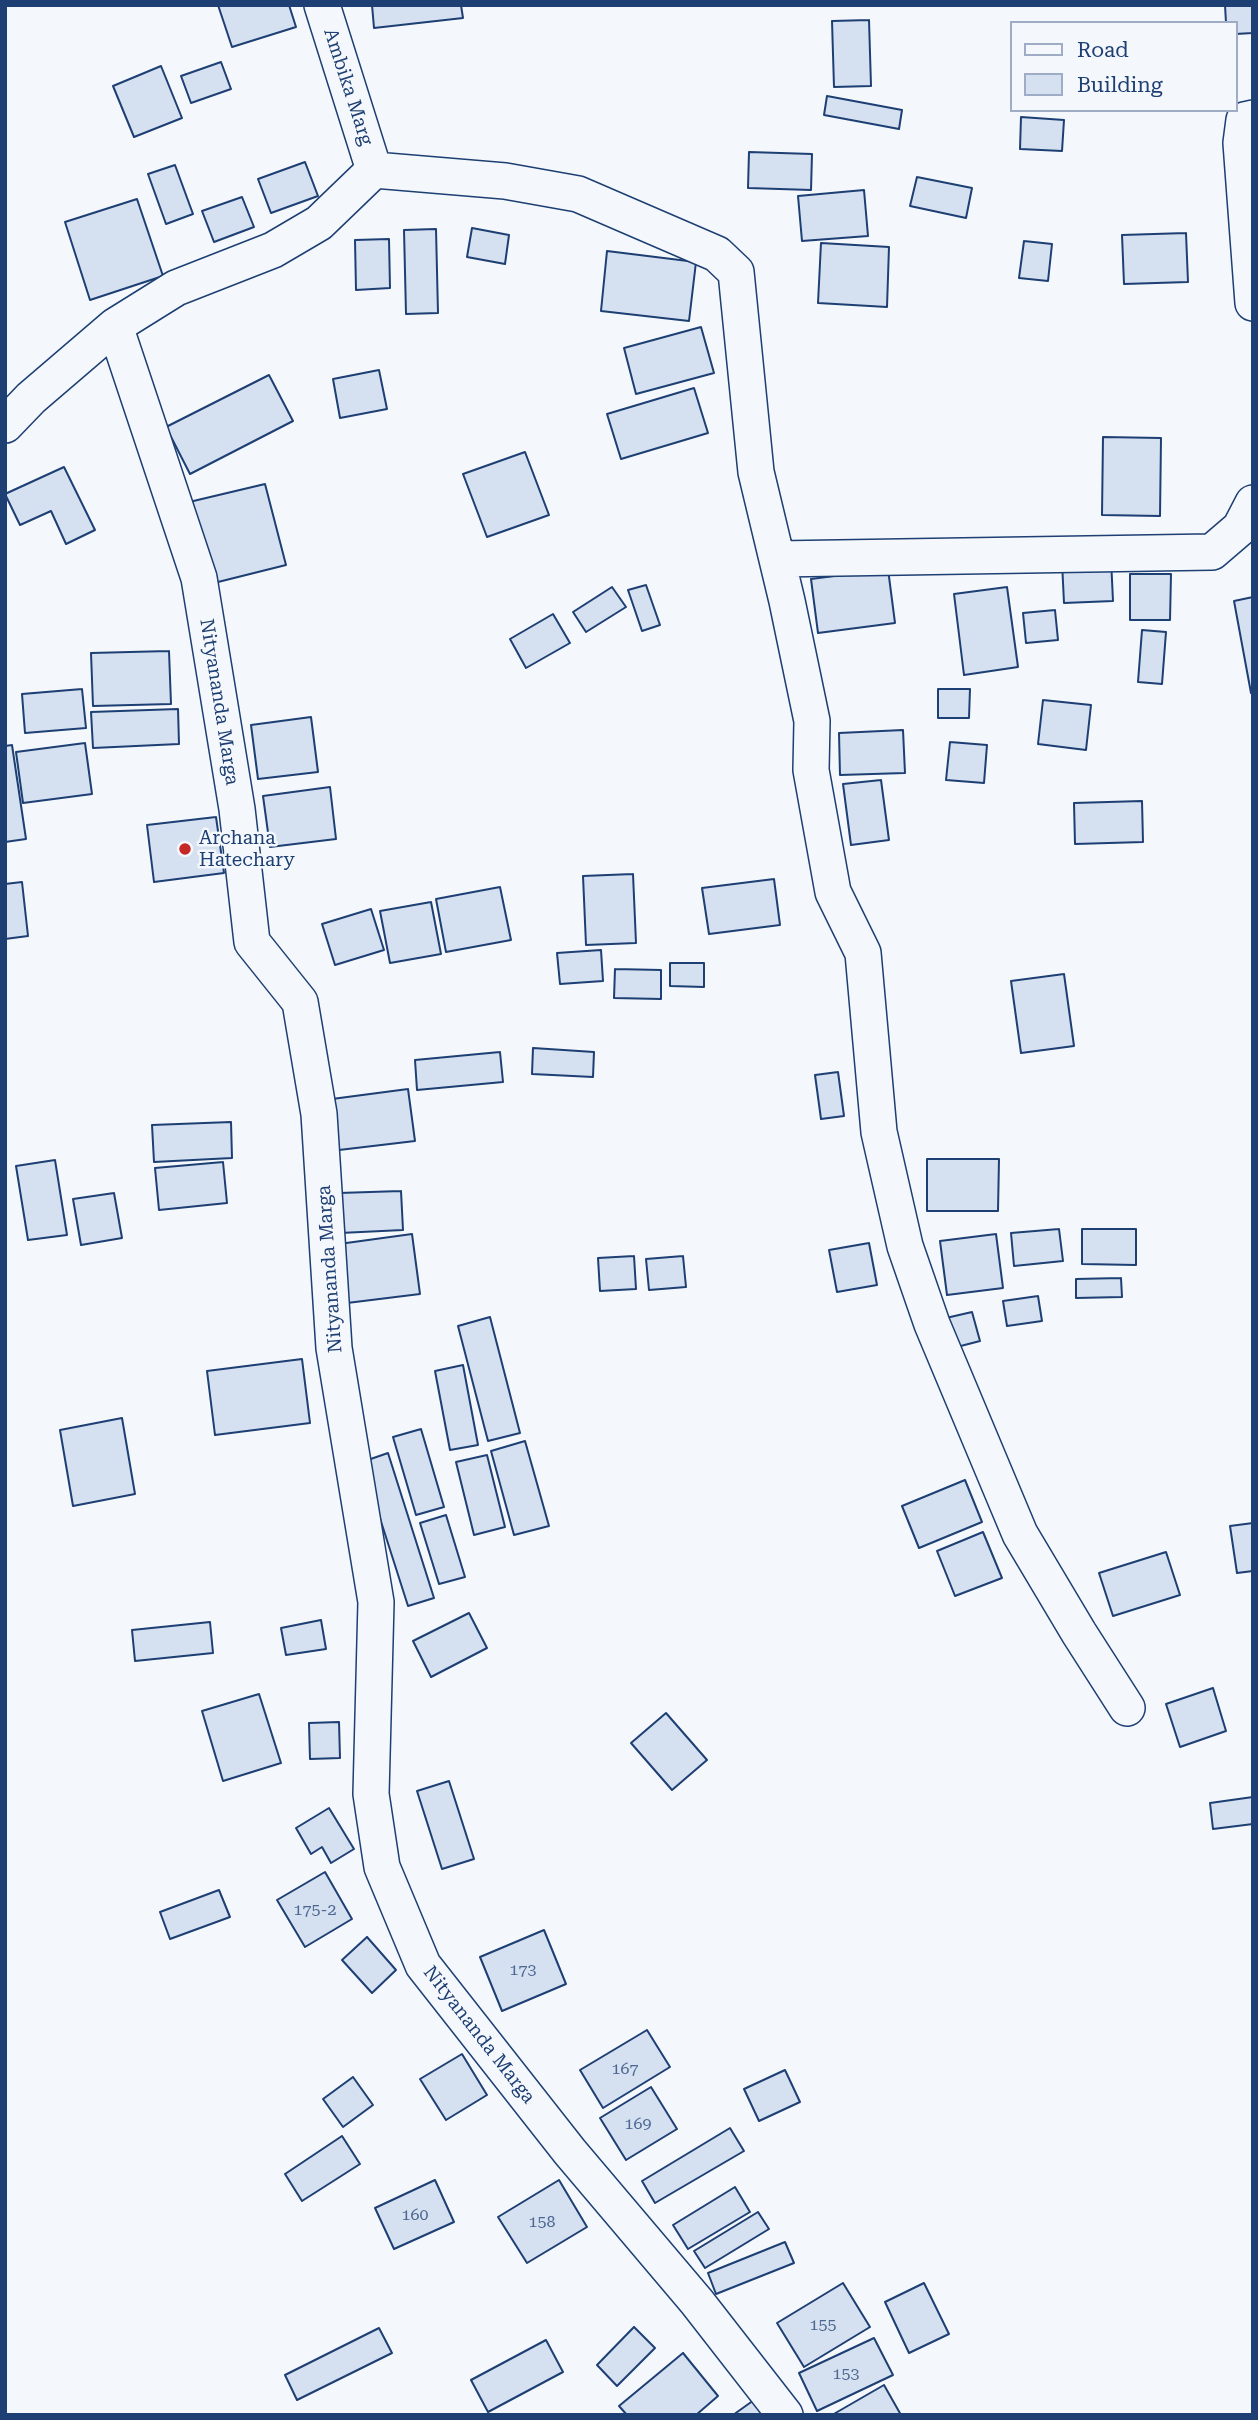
<!DOCTYPE html>
<style>
body{margin:0}
#map{position:relative;width:1258px;height:2420px;overflow:hidden;background:#f4f7fb;font-family:"Roboto Serif",serif}
canvas{display:block}
.frame{position:absolute;inset:0;border:7px solid #1d3f73;pointer-events:none}
.legend{position:absolute;left:1010px;top:21px;width:228px;height:91px;box-sizing:border-box;background:#f4f7fb;border:2px solid #9eadc5;margin:0;padding:9px 12px;list-style:none;font-size:21px;color:#1d3f73}
.legend li{display:flex;align-items:center;gap:14px;height:35px}
.legend b{width:35px;border:2px solid #9eadc5}
</style>
<div id="map">
<canvas width="1258" height="2420"></canvas>
<div class="frame"></div>
<ul class="legend">
<li><b style="height:9px;background:#f4f7fb"></b>Road</li>
<li><b style="height:19px;background:#d5e0f0"></b>Building</li>
</ul>
</div>
<script>
const context = document.querySelector('canvas').getContext('2d');
context.lineJoin = 'round';
function fill(path, color) { context.fillStyle = color; context.fill(path, 'evenodd'); }
const shape = rows => new Path2D(rows.map(r => 'M' + r).join(''));
function trace(path, color, width, dash) { context.strokeStyle = color; context.lineWidth = width; context.lineCap = dash ? 'butt' : 'round'; context.setLineDash(dash || []); context.stroke(path); }
function label(font, color, halo, rows, align = 'center') {
  context.font = font + ' "Roboto Serif",serif'; context.lineWidth = 5; context.setLineDash([]); context.textBaseline = 'middle'; context.strokeStyle = halo; context.fillStyle = color; for (const [text, x, y, turn = 0] of rows) {
    context.save(); context.translate(x, y); context.rotate((+turn || 0) * Math.PI / 180); context.textAlign = isNaN(turn) ? turn : align; if (halo) context.strokeText(text, 0, 0); context.fillText(text, 0, 0); context.restore();
  }
}
const building = shape([
 [218,5,289,5,296,27,232,47,218,5],
 [372,5,461,5,463,18,374,28,372,5],
 [1225,5,1253,5,1253,33,1235,34,1235,23,1226,23,1225,5],
 [869,20,871,86,834,87,832,21,869,20],
 [221,62,231,89,191,103,181,76,221,62],
 [161,66,182,118,134,137,113,86,161,66],
 [827,96,902,110,899,129,824,115,827,96],
 [1021,117,1064,120,1062,151,1020,149,1021,117],
 [749,152,812,154,811,190,748,188,749,152],
 [305,162,318,196,271,213,258,179,305,162],
 [175,165,193,214,166,224,148,174,175,165],
 [917,177,972,188,966,218,910,206,917,177],
 [864,190,868,236,802,241,798,196,864,190],
 [242,197,254,227,214,242,202,211,242,197],
 [137,199,163,276,90,300,65,222,137,199],
 [472,228,509,235,505,264,467,257,472,228],
 [436,229,438,313,406,314,404,230,436,229],
 [1186,233,1188,282,1124,284,1122,235,1186,233],
 [389,239,390,288,356,290,355,240,389,239],
 [1024,241,1052,244,1048,281,1019,278,1024,241],
 [821,243,889,247,887,307,818,303,821,243],
 [607,251,696,262,689,321,601,311,607,251],
 [701,327,714,373,636,394,624,348,701,327],
 [379,370,387,409,340,418,333,379,379,370],
 [269,375,293,421,190,474,166,427,269,375],
 [694,388,708,433,621,459,607,414,694,388],
 [1103,437,1161,438,1160,516,1102,515,1103,437],
 [525,452,549,515,487,537,463,474,525,452],
 [64,467,95,530,66,544,51,511,20,525,5,494,64,467],
 [265,484,286,565,206,585,185,503,265,484],
 [1111,559,1113,601,1064,603,1062,562,1111,559],
 [888,569,895,623,818,633,811,579,888,569],
 [1130,574,1171,574,1170,620,1130,620,1130,574],
 [646,585,660,625,642,631,628,590,646,585],
 [612,587,626,607,586,632,573,612,612,587],
 [1007,587,1018,667,964,675,954,594,1007,587],
 [1253,597,1253,692,1251,693,1234,601,1253,597],
 [1055,610,1058,640,1026,643,1023,613,1055,610],
 [553,614,570,643,526,668,510,639,553,614],
 [1142,630,1166,632,1162,684,1138,682,1142,630],
 [169,651,171,704,93,706,91,653,169,651],
 [82,689,86,728,25,733,22,694,82,689],
 [938,689,970,689,969,718,938,718,938,689],
 [1043,700,1091,705,1086,750,1038,744,1043,700],
 [178,709,179,744,93,748,91,712,178,709],
 [311,717,318,772,258,779,251,725,311,717],
 [903,730,905,773,840,775,839,733,903,730],
 [950,742,987,745,984,783,946,780,950,742],
 [85,743,92,794,23,803,16,752,85,743],
 [12,745,26,839,5,842,5,746,12,745],
 [881,780,889,840,851,845,843,784,881,780],
 [330,787,336,839,270,847,263,796,330,787],
 [1142,801,1143,842,1075,844,1074,803,1142,801],
 [216,817,224,873,154,882,147,825,216,817],
 [633,874,636,943,586,945,583,876,633,874],
 [774,879,780,925,709,934,702,888,774,879],
 [22,882,28,936,5,939,5,884,22,882],
 [500,887,511,940,446,952,436,899,500,887],
 [431,902,441,954,390,963,380,911,431,902],
 [371,909,384,950,335,965,322,924,371,909],
 [601,950,603,981,560,984,557,953,601,950],
 [670,963,704,963,704,987,670,986,670,963],
 [615,969,661,970,661,999,614,998,615,969],
 [1064,974,1074,1046,1021,1053,1011,981,1064,974],
 [533,1048,594,1052,593,1077,532,1074,533,1048],
 [500,1052,503,1082,417,1090,415,1060,500,1052],
 [838,1072,844,1116,821,1119,815,1075,838,1072],
 [408,1089,415,1141,339,1150,332,1099,408,1089],
 [231,1122,232,1158,154,1162,152,1125,231,1122],
 [927,1159,999,1159,998,1211,927,1211,927,1159],
 [55,1160,67,1235,28,1240,16,1166,55,1160],
 [223,1162,227,1203,159,1210,155,1168,223,1162],
 [401,1191,403,1230,340,1233,339,1193,401,1191],
 [114,1193,122,1238,81,1245,73,1199,114,1193],
 [1059,1229,1063,1261,1014,1266,1011,1233,1059,1229],
 [1082,1229,1136,1229,1136,1265,1082,1264,1082,1229],
 [412,1234,420,1294,347,1303,339,1244,412,1234],
 [996,1234,1003,1288,947,1295,940,1241,996,1234],
 [869,1243,877,1285,837,1292,829,1250,869,1243],
 [634,1256,636,1289,600,1291,598,1258,634,1256],
 [683,1256,686,1287,649,1290,646,1259,683,1256],
 [1121,1278,1122,1297,1076,1298,1076,1279,1121,1278],
 [1038,1296,1042,1321,1007,1326,1003,1301,1038,1296],
 [972,1312,980,1341,953,1348,946,1318,972,1312],
 [490,1317,520,1433,488,1441,458,1326,490,1317],
 [302,1359,310,1423,215,1435,207,1371,302,1359],
 [463,1365,478,1445,450,1450,435,1371,463,1365],
 [122,1418,135,1494,73,1506,60,1430,122,1418],
 [421,1429,444,1507,416,1515,393,1437,421,1429],
 [525,1441,549,1526,514,1535,491,1451,525,1441],
 [388,1453,434,1598,408,1606,362,1462,388,1453],
 [487,1455,505,1527,474,1535,456,1462,487,1455],
 [965,1480,982,1522,919,1548,902,1506,965,1480],
 [446,1515,465,1577,439,1584,420,1523,446,1515],
 [1253,1523,1253,1571,1237,1573,1230,1526,1253,1523],
 [983,1532,1002,1578,955,1596,937,1551,983,1532],
 [1166,1552,1180,1595,1113,1616,1099,1573,1166,1552],
 [469,1613,487,1648,431,1677,413,1641,469,1613],
 [321,1620,326,1649,286,1655,281,1628,321,1620],
 [210,1622,213,1653,135,1661,132,1630,210,1622],
 [1213,1688,1226,1731,1180,1747,1166,1704,1213,1688],
 [259,1694,281,1763,223,1781,202,1711,259,1694],
 [666,1713,707,1760,672,1790,631,1743,666,1713],
 [339,1722,340,1758,310,1759,309,1723,339,1722],
 [449,1781,474,1859,442,1869,417,1791,449,1781],
 [1253,1797,1253,1824,1213,1829,1210,1803,1253,1797],
 [329,1808,354,1849,331,1863,322,1847,311,1854,296,1828,329,1808],
 [325,1872,352,1919,305,1947,277,1900,325,1872],
 [219,1890,230,1917,170,1939,160,1912,219,1890],
 [544,1930,566,1984,502,2011,480,1957,544,1930],
 [367,1937,396,1970,372,1993,342,1960,367,1937],
 [647,2030,670,2067,603,2108,580,2070,647,2030],
 [462,2054,487,2095,446,2120,420,2079,462,2054],
 [785,2070,800,2102,759,2121,744,2089,785,2070],
 [353,2077,373,2105,343,2127,323,2099,353,2077],
 [651,2087,677,2129,626,2160,600,2118,651,2087],
 [730,2128,744,2151,655,2203,642,2181,730,2128],
 [342,2136,360,2164,302,2201,285,2174,342,2136],
 [435,2180,454,2222,394,2249,375,2208,435,2180],
 [559,2180,587,2227,527,2263,498,2217,559,2180],
 [735,2187,750,2212,688,2249,673,2225,735,2187],
 [758,2212,769,2229,705,2268,694,2251,758,2212],
 [785,2242,794,2263,716,2294,708,2273,785,2242],
 [843,2283,870,2327,804,2367,777,2323,843,2283],
 [924,2283,949,2334,909,2353,885,2302,924,2283],
 [634,2327,655,2348,617,2386,597,2365,634,2327],
 [379,2328,392,2353,297,2400,285,2375,379,2328],
 [874,2338,893,2375,817,2411,799,2373,874,2338],
 [546,2340,563,2372,488,2412,471,2380,546,2340],
 [683,2353,718,2396,696,2415,627,2415,619,2406,683,2353],
 [884,2385,901,2415,832,2415,884,2385],
 [754,2400,764,2415,733,2415,754,2400]
]);
fill(building, '#d5e0f0');
trace(building, '#1d3f73', 2);
const street = shape([
 [322,5,374,170],
 [1253,118,1244,120,1241,143,1253,303],
 [374,170,319,223,273,250,176,288,115,326,199,578,237,809,252,942,300,1002,319,1114,334,1348,376,1602,371,1794,382,1867,423,1965,570,2152,697,2302,785,2415],
 [374,170,505,181,578,194,717,254,736,272,756,472,787,601,812,721,811,770,833,892,863,953,879,1132,905,1246,932,1324,1020,1534,1079,1633,1127,1708],
 [5,425,31,398,115,326],
 [777,559,1212,552,1240,528,1253,503]
]);
trace(street, '#1d3f73', 38);
trace(street, '#f4f7fb', 35);
for (const [x, y, r, color] of [
 [185,849,7,"#c62828"]
]) { const dot = new Path2D(); dot.arc(x, y, r, 0, 2 * Math.PI); context.fillStyle = color; context.fill(dot); trace(dot, '#f4f7fb', 2.5); }
label('16px', '#4b6792', null, [
 ["175-2",315,1910],
 ["173",523,1970],
 ["167",625,2069],
 ["169",638,2124],
 ["160",415,2215],
 ["158",542,2222],
 ["155",823,2325],
 ["153",846,2374]
]);
label('19px', '#1d3f73', '#f4f7fb', [
 ["Ambika Marg",348,87,72],
 ["Nityananda Marga",219,702,81],
 ["Nityananda Marga",330,1269,-94],
 ["Nityananda Marga",479,2035,52]
]);
label('19px', '#1d3f73', '#f4f7fb', [
 ["Archana",199,838],
 ["Hatechary",199,860]
], 'left');
</script>
